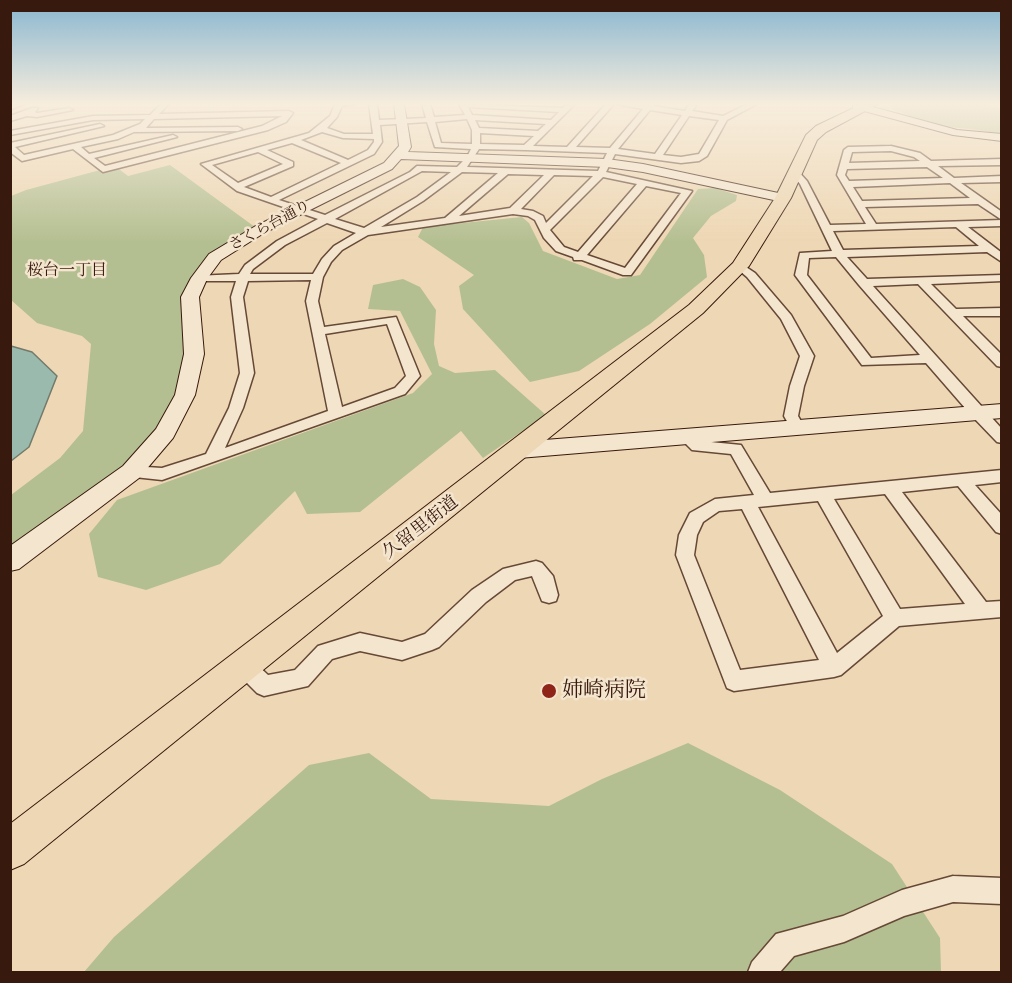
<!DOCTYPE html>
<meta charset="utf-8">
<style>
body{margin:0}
#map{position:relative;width:1012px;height:983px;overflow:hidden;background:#eed7b4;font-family:Cardo,serif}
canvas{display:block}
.frame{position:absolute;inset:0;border:12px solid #38190d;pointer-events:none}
</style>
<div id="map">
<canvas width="1012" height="983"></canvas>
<div class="frame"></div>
</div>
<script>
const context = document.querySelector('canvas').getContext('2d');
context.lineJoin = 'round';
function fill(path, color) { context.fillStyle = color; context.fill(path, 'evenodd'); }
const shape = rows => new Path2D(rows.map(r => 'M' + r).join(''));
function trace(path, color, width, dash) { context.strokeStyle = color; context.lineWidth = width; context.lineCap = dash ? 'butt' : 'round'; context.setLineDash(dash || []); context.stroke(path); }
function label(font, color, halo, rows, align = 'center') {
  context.font = font + ' Cardo,"Noto Serif JP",serif'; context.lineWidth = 5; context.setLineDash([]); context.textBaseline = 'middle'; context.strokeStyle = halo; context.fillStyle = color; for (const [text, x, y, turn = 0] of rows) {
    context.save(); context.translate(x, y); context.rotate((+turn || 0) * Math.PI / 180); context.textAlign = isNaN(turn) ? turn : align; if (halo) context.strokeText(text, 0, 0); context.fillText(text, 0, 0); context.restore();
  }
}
fill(shape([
 [895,104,987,104,1001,108,1001,134,971,129,937,126,889,108],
 [170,165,259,230,233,244,199,278,194,354,165,433,11,561,11,495,60,458,83,431,91,344,82,336,37,323,11,300,11,196,26,190,115,166,128,176],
 [715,188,737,195,736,201,711,216,693,238,704,255,707,277,650,324,579,371,530,382,463,309,459,286,474,275,418,237,423,227,522,217,529,223,543,251,617,279,640,275,698,189],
 [403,279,420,287,436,310,434,344,439,366,455,373,495,370,546,415,483,458,461,431,360,512,307,514,295,491,220,564,146,590,98,577,89,534,117,500,413,393,432,374,400,311,368,309,373,285],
 [688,743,780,790,892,864,940,938,941,972,84,972,114,937,309,765,369,753,431,799,549,806,602,779]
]), '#b4bf91');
const water = shape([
 [11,346,32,352,57,376,29,447,11,461,11,346]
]);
fill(water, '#99baac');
trace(water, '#727a6c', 1.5);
const street = shape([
 [161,104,169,104,159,114,289,111,293,113,286,122,268,130,103,172,73,149,22,161,10,152,10,143,100,124,104,126,15,147,24,155,113,135,140,124,145,119,93,120,10,135,10,131,93,116,150,115,161,104],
 [282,116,262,126,105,166,94,158,177,137,173,135,89,154,81,147,118,139,134,132,238,131,242,129,238,127,146,128,154,119,282,116],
 [335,104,355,104,342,106,337,117,327,128,344,134,373,134,369,104,377,104,379,120,426,118,422,104,430,104,434,117,465,115,459,104,563,108,567,104,575,104,533,146,567,147,606,104,614,104,576,147,610,148,643,109,616,104,655,104,653,106,685,111,689,104,694,104,696,106,692,111,723,116,747,104,757,104,727,120,707,156,699,161,681,163,615,154,606,172,692,191,631,275,623,275,582,260,574,260,573,257,556,251,544,238,535,220,528,216,513,214,368,235,342,250,331,262,323,277,318,301,324,327,396,317,420,376,405,394,162,480,125,476,123,472,125,468,131,466,162,468,206,454,229,408,240,373,231,297,236,281,199,281,193,278,195,276,239,274,245,265,277,241,318,219,237,191,201,164,309,133,330,116,335,104],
 [468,107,559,112,551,120,472,115,468,107],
 [650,110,682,115,655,154,618,149,650,110],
 [689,116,719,120,699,154,681,157,663,155,689,116],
 [467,119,472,130,472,144,441,143,435,122,467,119],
 [475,120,546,124,538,131,479,128,475,120],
 [427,122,435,147,471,149,467,157,457,167,417,166,410,172,325,215,279,200,374,154,382,142,380,125,427,122],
 [322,132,343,138,374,139,374,142,368,150,348,160,301,140,322,132],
 [480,133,534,136,524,145,480,144,480,133],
 [292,143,341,163,271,197,244,187,293,166,293,162,267,150,292,143],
 [479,149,526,150,607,153,598,171,467,167,479,149],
 [258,152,283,164,238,183,212,165,258,152],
 [422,171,451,172,417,197,364,228,335,219,422,171],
 [462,172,498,173,445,218,381,227,423,201,462,172],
 [508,174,544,175,510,208,459,216,508,174],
 [554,175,593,176,546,223,543,216,533,211,521,209,554,175],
 [603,177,637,184,578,252,564,247,550,230,603,177],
 [646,186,681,193,625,268,587,255,646,186],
 [327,223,356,233,334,246,322,259,313,274,250,274,253,269,285,245,327,223],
 [311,280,306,301,328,411,225,448,243,408,254,373,243,297,248,281,311,280],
 [387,324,406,376,395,388,342,407,325,334,387,324],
 [32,108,38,108,35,112,37,113,69,108,73,110,37,117,27,116,10,121,10,116,32,108],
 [891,146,920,153,931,161,1002,159,1002,165,938,166,954,178,1002,176,1002,182,961,183,1002,212,1002,220,978,204,865,207,876,224,1002,220,1002,226,968,227,1002,253,1002,262,987,252,847,257,867,279,1002,275,1002,281,931,284,956,309,1002,308,1002,316,963,316,1002,355,1002,367,997,366,918,284,873,286,1002,429,1002,443,997,442,972,416,926,363,862,365,795,275,800,253,832,251,800,184,790,172,791,170,797,170,807,181,830,225,866,224,837,175,844,150,848,147,891,146],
 [891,151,914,157,920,161,849,163,852,152,891,151],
 [927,167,943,178,849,181,845,175,847,169,927,167],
 [950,183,970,198,862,201,853,187,950,183],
 [956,227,979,246,843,250,833,231,956,227],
 [836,257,859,285,920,355,871,358,807,275,809,258,836,257],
 [740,263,755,273,791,315,814,356,804,386,798,416,805,428,803,432,793,432,784,416,790,386,800,356,781,319,747,277,734,266,740,263],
 [687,432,701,441,741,445,770,493,1002,470,1002,482,975,485,1002,515,1002,534,996,532,958,486,902,492,986,602,1002,601,1002,617,899,626,841,675,834,677,734,691,727,688,676,555,679,535,690,513,715,499,754,495,731,454,692,450,679,437,687,432],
 [885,494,965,604,900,609,834,499,885,494],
 [818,501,883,616,837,653,758,507,818,501],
 [742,509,819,660,740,670,694,555,697,535,703,522,719,511,742,509],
 [536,561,542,563,553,576,558,595,556,601,549,603,542,601,532,576,515,580,486,602,439,647,432,650,402,660,360,651,332,659,308,686,264,696,257,693,237,673,234,666,237,659,244,657,251,659,268,675,295,670,318,646,360,633,402,642,425,634,472,590,503,569,536,561],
 [953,876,1002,878,1002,904,953,902,904,916,844,942,794,956,780,972,748,972,752,962,776,934,843,916,902,890,953,876]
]);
const secondary = shape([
 [10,104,25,104,10,110,10,104],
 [394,104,404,104,411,147,408,152,607,159,643,164,783,194,790,198,783,202,643,172,607,167,401,159,392,169,264,233,221,260,207,279,199,297,204,354,195,395,173,438,139,478,19,569,10,571,10,546,123,466,156,429,175,395,184,354,181,297,191,278,209,254,254,227,384,163,399,146,394,104],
 [853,104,862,104,957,130,1002,134,1002,141,953,135,853,108,853,104],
 [1002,404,1002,418,519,458,511,455,508,450,511,445,519,442,1002,404]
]);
const primary = shape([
 [862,104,878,104,826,132,817,140,791,198,749,266,703,313,24,864,10,870,10,824,689,305,733,263,775,198,806,135,816,126,862,104]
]);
trace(street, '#664837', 3);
trace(secondary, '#38190d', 2);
trace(primary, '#38190d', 2);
fill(street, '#f4e5ce');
fill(secondary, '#f4e5ce');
fill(primary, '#eed7b4');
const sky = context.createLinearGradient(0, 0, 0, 242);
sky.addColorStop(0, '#88b6d0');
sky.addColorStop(0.43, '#f7eddd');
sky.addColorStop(1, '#f7eddd00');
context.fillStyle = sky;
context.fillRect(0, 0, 1012, 242);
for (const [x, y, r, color] of [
 [549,691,8,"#8f2418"]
]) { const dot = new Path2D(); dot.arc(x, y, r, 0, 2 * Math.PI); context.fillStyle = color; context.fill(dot); trace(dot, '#f4e5ce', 2); }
label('15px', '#38190d', '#f4e5ce', [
 ["さくら台通り",270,226,-28]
]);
label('16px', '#38190d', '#f4e5ce', [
 ["桜台一丁目",67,271]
]);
label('18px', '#38190d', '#f4e5ce', [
 ["久留里街道",421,528,-38]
]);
label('21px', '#38190d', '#f4e5ce', [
 ["姉崎病院",562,691]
], 'left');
</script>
